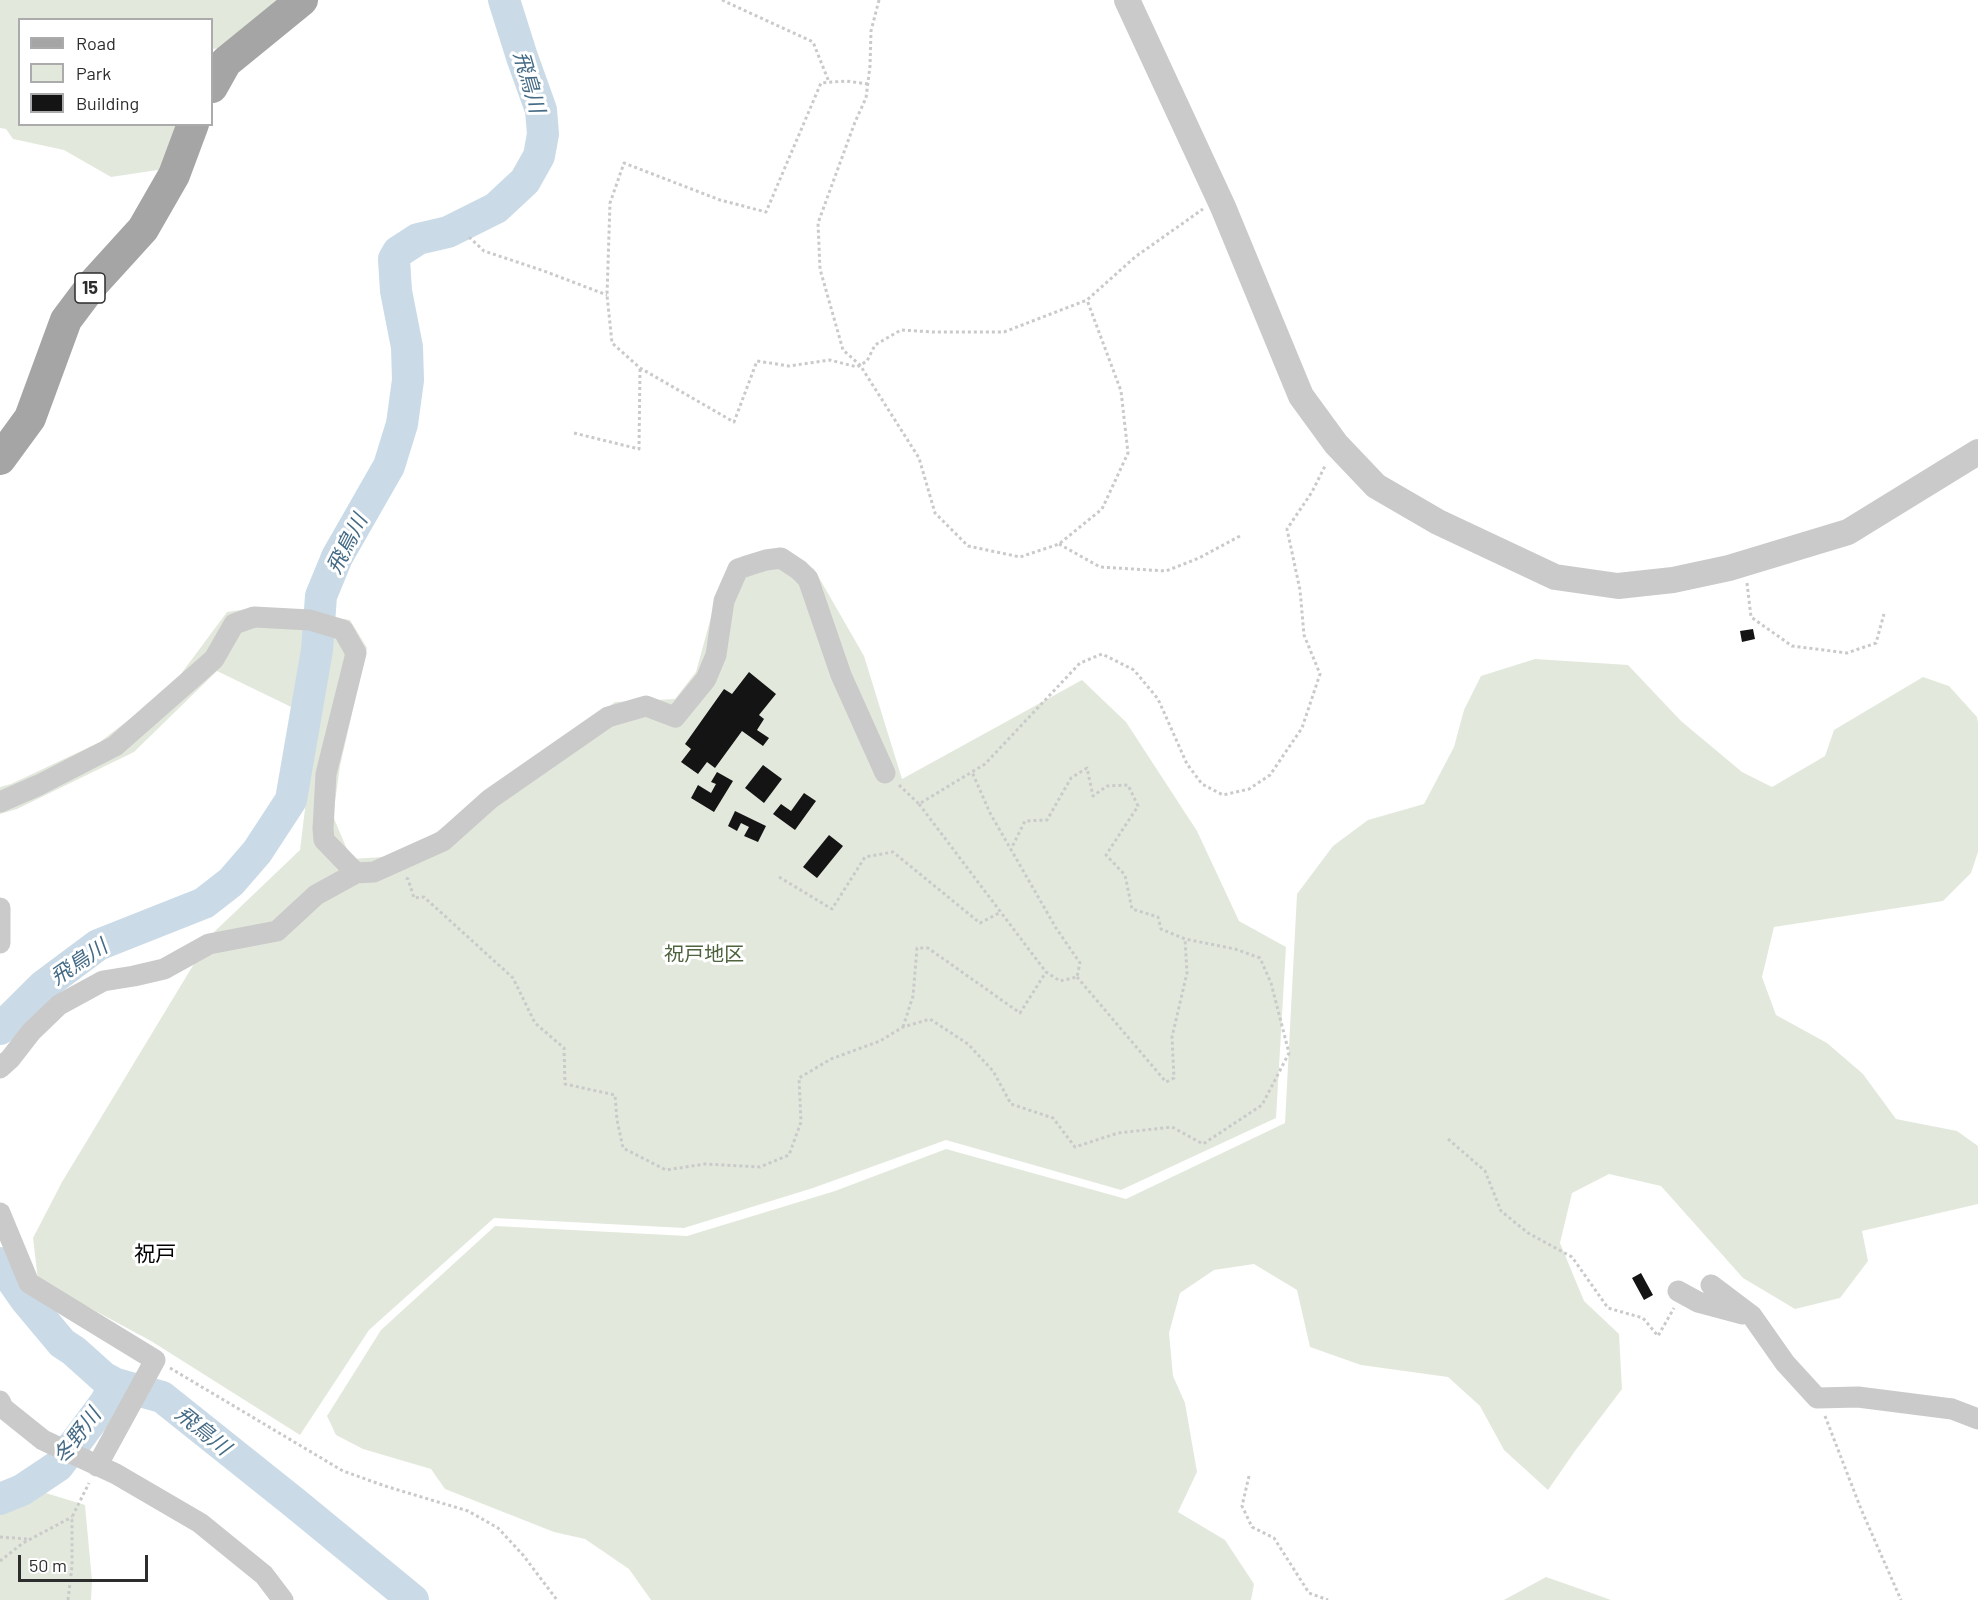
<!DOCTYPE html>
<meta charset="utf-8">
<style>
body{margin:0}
#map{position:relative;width:1978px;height:1600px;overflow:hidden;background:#fff;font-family:Barlow,sans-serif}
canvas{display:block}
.legend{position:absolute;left:18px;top:18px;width:195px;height:108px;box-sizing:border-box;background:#fff;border:2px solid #ababab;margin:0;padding:8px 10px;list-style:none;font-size:18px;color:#2d2d2d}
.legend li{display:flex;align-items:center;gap:12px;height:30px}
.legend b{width:30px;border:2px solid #ababab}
.scale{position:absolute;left:18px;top:1555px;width:130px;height:27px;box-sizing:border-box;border:3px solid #2d2d2d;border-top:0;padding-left:8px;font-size:18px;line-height:21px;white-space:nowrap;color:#2d2d2d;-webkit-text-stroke:4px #fff;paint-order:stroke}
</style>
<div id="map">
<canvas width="1978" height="1600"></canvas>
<ul class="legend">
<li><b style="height:8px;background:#a5a5a5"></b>Road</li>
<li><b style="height:16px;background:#e2e9dc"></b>Park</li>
<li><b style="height:16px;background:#141414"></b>Building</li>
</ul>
<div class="scale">50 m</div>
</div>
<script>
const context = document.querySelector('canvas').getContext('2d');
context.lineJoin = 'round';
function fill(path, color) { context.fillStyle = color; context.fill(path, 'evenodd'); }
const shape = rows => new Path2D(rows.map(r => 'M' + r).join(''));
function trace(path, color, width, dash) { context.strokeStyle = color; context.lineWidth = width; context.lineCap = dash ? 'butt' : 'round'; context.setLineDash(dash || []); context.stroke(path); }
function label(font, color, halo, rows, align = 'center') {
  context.font = font + ' Barlow,"Noto Sans JP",sans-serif'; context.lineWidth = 6; context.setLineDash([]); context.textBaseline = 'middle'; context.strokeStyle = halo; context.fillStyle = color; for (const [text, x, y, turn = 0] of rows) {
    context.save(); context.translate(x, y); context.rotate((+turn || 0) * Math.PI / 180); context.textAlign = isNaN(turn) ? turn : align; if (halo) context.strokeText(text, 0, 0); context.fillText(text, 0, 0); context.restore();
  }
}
fill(shape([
 [0,0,280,0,230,47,212,49,212,20,20,20,20,124,184,125,171,168,111,177,64,150,13,139,6,129,0,128],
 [780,551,814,569,864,656,902,779,1082,680,1126,722,1197,831,1239,921,1286,947,1276,1118,1121,1190,946,1140,813,1188,684,1228,494,1218,369,1330,300,1435,151,1341,38,1280,33,1238,62,1182,212,934,300,850,316,719,217,671,134,752,17,809,0,814,0,787,11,784,100,742,172,686,227,612,261,607,350,620,367,648,340,766,333,816,351,859,383,857,431,836,615,702,675,699,696,672,720,584,742,556],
 [1535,659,1628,665,1681,721,1742,772,1772,787,1825,756,1834,730,1923,677,1949,686,1977,717,1978,723,1978,852,1971,873,1943,901,1774,927,1762,977,1776,1015,1827,1043,1863,1074,1896,1119,1957,1131,1978,1146,1978,1204,1862,1231,1868,1261,1840,1298,1795,1309,1743,1278,1661,1186,1609,1174,1572,1193,1560,1243,1584,1301,1619,1334,1622,1389,1575,1451,1548,1490,1504,1450,1480,1406,1448,1377,1361,1365,1310,1347,1297,1290,1254,1264,1214,1270,1180,1293,1169,1333,1173,1376,1185,1403,1197,1472,1178,1512,1225,1540,1254,1584,1251,1600,651,1600,629,1569,585,1539,554,1532,445,1489,431,1469,363,1449,336,1435,327,1416,381,1330,495,1226,687,1236,835,1191,946,1149,1126,1199,1285,1123,1297,894,1333,846,1368,820,1424,804,1454,747,1464,710,1481,676],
 [36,1490,85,1505,92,1581,91,1600,0,1600,0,1513],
 [1546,1577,1586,1591,1611,1600,1504,1600]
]), '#e2e9dc');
trace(shape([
 [0,1029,43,986,98,945,204,903,231,882,257,852,291,800,317,650,321,596,337,557,389,466,402,424,408,380,407,347,396,291,394,259,398,252,418,239,448,232,496,208,525,181,539,156,543,134,541,110,522,57,504,0],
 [0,1263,26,1300,62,1343,74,1351,103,1377,116,1384,162,1397,296,1504,413,1600],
 [0,1499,22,1490,58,1466,105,1403,116,1384]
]), '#cadbe7', 32);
fill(shape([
 [1753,629,1755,639,1742,642,1740,631],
 [749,672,776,694,759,715,764,719,757,730,769,738,763,746,742,731,715,768,707,762,698,774,681,762,691,749,685,744,724,689,732,694],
 [763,765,782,779,764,803,745,788],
 [717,772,733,781,714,812,691,798,698,785,711,793,716,784,711,782],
 [804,793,816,801,795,830,773,814,781,804,791,811],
 [735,811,766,826,758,842,744,836,749,827,741,823,737,831,728,826],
 [829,835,843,846,817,878,803,867],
 [1641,1273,1653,1295,1644,1300,1632,1278]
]), '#141414');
trace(shape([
 [722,0,813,42,829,82],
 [879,0,871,31,870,66,866,98,855,122,818,223,820,269,843,350,860,365,919,458,935,513,968,546,1020,557,1059,544,1102,509,1128,453,1121,391,1087,300],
 [868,84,846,81,821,83,766,212,720,200,624,163,610,203,607,295,612,343,640,368,734,422,757,361,789,366,830,360,857,367,867,361,875,345,901,330,933,332,1004,332,1087,300,1135,257,1203,209],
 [469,237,484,251,544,271,607,295],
 [574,433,639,449,640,368],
 [1059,544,1100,567,1166,571,1199,558,1240,536],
 [1747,583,1751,617,1792,646,1847,653,1876,643,1884,614],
 [899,785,919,804,985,764,1080,663,1102,654,1134,670,1158,699,1187,764,1202,784,1223,795,1249,789,1270,775,1302,728,1320,674,1304,635,1300,590,1287,529,1312,492,1326,464],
 [919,804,1046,972,1060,981,1077,977,1080,963,1056,928,990,813,972,772],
 [779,877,832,909,865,857,893,852,980,923,1001,912],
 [406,878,408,879,414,898,424,897,513,978,535,1023,564,1048,565,1084,615,1095,617,1120,623,1148,666,1170,705,1164,760,1167,789,1155,801,1122,799,1078,831,1059,880,1041,903,1027,930,1019,968,1044,993,1071,1011,1104,1053,1118,1075,1147,1118,1133,1172,1127,1203,1144,1262,1105,1289,1053,1271,983,1260,958,1235,949,1185,939,1161,929,1158,917,1132,909,1125,875,1106,855,1138,806,1128,785,1107,786,1093,796,1087,768,1071,778,1047,820,1025,821,1011,849],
 [1077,977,1166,1082,1174,1078,1172,1037,1187,973,1185,939],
 [903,1027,913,996,917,948,928,948,1020,1013,1046,972],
 [1448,1139,1485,1171,1501,1211,1528,1233,1572,1257,1608,1308,1643,1318,1658,1336,1674,1308],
 [170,1368,343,1471,385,1486,468,1511,498,1528,523,1555,557,1600],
 [1825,1416,1861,1509,1901,1600],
 [1249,1476,1242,1506,1252,1527,1274,1538,1309,1593,1328,1600],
 [0,1537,28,1539],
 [0,1561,23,1543,72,1517],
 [68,1600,72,1566,72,1517,89,1483]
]), '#cacaca', 3, [3, 3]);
trace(shape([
 [0,802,39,785,115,746,214,659,234,624,254,617,310,620,343,630,356,653,326,774,323,829,324,840,356,873],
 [0,908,0,943],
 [0,1068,10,1059,31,1032,59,1005,103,981,134,976,164,969,209,944,277,931,316,895,356,873,374,872,443,841,490,799,608,717,646,706,675,717,706,679,716,655,724,601,738,569,750,565,766,560,781,558,799,570,808,579,841,675,885,773],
 [0,1213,29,1283,155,1360,97,1466],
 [1711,1285,1752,1316,1785,1363,1817,1398,1858,1397,1952,1409,1978,1419],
 [1678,1291,1698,1302,1743,1314],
 [0,1401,3,1408,43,1440,116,1474,200,1523,264,1575,283,1600]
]), '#cacaca', 21);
trace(shape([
 [1127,0,1223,207,1301,396,1336,444,1376,486,1438,522,1555,577,1618,586,1673,580,1729,568,1848,532,1978,452]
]), '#cacaca', 26);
trace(shape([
 [212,87,226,62,302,0],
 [0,459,30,418,66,320,93,284,143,229,174,175,193,124]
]), '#a5a5a5', 32);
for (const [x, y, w] of [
 [90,288,30]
]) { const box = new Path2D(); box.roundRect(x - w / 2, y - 15, w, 30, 4.5); context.fillStyle = '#fff'; context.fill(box); trace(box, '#2d2d2d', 1.5); }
label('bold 18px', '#2d2d2d', null, [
 ["15",90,288]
]);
label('20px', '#4f633f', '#fff', [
 ["祝戸地区",704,954]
]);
label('italic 21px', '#446a85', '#fff', [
 ["飛鳥川",529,82,74],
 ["飛鳥川",347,544,-63],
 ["飛鳥川",79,962,-34],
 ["飛鳥川",203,1431,39],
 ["冬野川",77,1436,-53]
]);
label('21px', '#000', '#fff', [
 ["祝戸",155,1254]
]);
</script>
